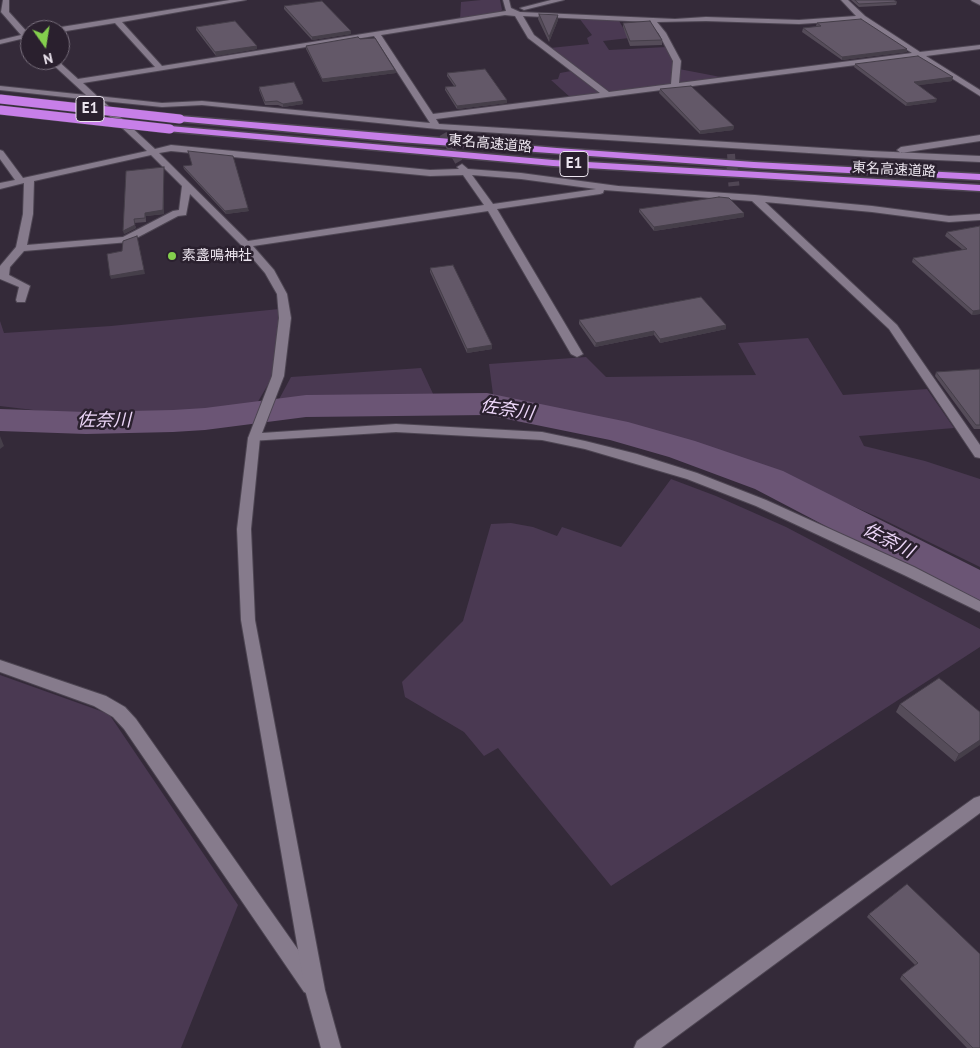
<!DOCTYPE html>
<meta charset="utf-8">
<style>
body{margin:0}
#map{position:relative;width:980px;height:1048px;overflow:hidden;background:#342a39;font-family:"PT Sans",sans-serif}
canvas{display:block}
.north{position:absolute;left:20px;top:20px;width:50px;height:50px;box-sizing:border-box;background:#2a202e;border:1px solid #786f7c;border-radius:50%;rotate:167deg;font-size:14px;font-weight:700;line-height:20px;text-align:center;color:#ede6f0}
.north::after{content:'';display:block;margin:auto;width:18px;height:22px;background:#84cf4d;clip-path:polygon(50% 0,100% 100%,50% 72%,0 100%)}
</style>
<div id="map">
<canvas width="980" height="1048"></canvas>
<div class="north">N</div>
</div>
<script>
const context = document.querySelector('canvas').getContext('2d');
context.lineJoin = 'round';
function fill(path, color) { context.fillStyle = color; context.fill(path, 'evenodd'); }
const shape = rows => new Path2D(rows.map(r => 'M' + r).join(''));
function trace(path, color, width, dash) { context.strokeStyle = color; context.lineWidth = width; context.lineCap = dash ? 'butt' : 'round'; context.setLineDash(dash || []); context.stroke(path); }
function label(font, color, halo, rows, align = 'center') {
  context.font = font + ' "PT Sans","Noto Sans JP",sans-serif'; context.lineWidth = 5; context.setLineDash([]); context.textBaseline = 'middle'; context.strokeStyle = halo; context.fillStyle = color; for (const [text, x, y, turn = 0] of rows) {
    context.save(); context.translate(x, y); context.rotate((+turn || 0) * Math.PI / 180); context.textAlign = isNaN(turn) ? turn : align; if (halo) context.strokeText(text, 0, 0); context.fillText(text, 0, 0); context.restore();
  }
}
fill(shape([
 [481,0,500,0,502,10,500,12,460,20,461,2],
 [579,18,618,19,629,38,603,41,609,50,667,47,674,61,672,85,611,93,550,48,589,44,587,38,592,35],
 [679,69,726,78,677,84],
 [571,71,603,94,571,98,551,80,558,79,560,73],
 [279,309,280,318,273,376,256,405,206,411,129,414,58,413,0,406,0,321,4,333,111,326],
 [808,338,843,395,927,389,954,428,859,436,864,446,925,461,980,479,980,567,882,519,772,470,692,444,610,422,494,402,489,364,586,357,606,377,756,375,738,343],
 [421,368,435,398,277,403,291,377],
 [671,479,716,496,786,527,980,629,980,647,611,886,498,748,484,756,464,732,405,697,402,682,463,621,491,524,511,523,533,527,557,536,562,527,621,547],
 [0,675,109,714,238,905,181,1048,0,1048]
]), '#4a3952');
fill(shape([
 [487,393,628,422,695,441,783,471,980,570,980,603,965,599,755,489,669,457,610,440,487,415,306,417,205,430,173,432,86,434,0,431,0,409,86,412,173,410,205,408,306,395,487,393]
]), '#6b5575');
trace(shape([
 [443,134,460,164],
 [731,154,732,167]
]), '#504654', 8, [8, 4]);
trace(shape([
 [732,166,734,186]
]), '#504654', 11, [11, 5]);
const minor = shape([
 [3,0,9,0,9,12,28,33,30,33,30,42,25,38,0,44,0,40,21,35,1,12,3,0],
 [230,0,246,0,122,22,162,66,506,11,503,0,509,0,511,8,520,12,675,19,706,17,799,20,856,16,841,0,848,0,865,16,920,52,980,45,980,49,926,56,980,90,980,96,918,57,436,119,439,124,871,151,980,156,980,162,871,157,437,129,202,105,162,107,103,101,155,149,171,145,430,170,459,169,457,167,462,164,468,169,521,173,618,186,755,195,872,206,949,216,980,214,980,220,949,222,872,212,765,202,897,325,980,445,980,458,975,457,889,329,752,201,604,190,603,193,600,194,497,209,583,354,577,357,571,354,488,211,253,246,274,270,287,294,291,318,284,376,262,433,396,424,542,432,585,441,637,454,697,473,766,500,914,567,980,601,980,612,904,575,756,506,687,479,585,449,542,440,396,432,250,441,248,438,272,376,279,318,277,294,265,273,242,246,190,194,186,215,178,216,129,242,24,251,10,267,9,275,30,286,25,302,17,302,16,300,19,287,0,279,0,266,16,247,23,214,24,183,0,189,0,183,15,180,0,159,0,150,3,151,23,178,147,151,92,100,0,90,0,86,86,95,48,60,57,60,78,79,155,67,115,23,60,32,60,30,54,30,55,28,230,0],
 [505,15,515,16,528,38,600,93,433,114,381,35,505,15],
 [523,16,649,22,659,34,673,61,671,84,609,92,534,35,523,16],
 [861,20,912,53,679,83,681,61,666,33,657,22,706,21,799,24,861,20],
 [374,36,430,123,202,101,162,103,97,96,83,83,374,36],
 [171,151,430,176,463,175,484,205,248,241,159,153,171,151],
 [151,155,182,186,179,210,173,211,123,237,27,245,33,214,34,181,151,155],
 [472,175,521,179,596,189,493,204,472,175],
 [551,0,564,0,524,10,520,8,551,0],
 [971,0,980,0,980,5,972,1,971,0],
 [980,135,980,141,901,153,897,150,901,147,980,135],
 [0,660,106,696,125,707,136,719,318,978,321,985,318,992,311,995,304,992,124,729,113,717,94,706,0,672,0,660],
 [980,796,980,813,661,1048,634,1048,637,1041,974,798,980,796]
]);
const tertiary = shape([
 [254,434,260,438,251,529,255,620,325,990,341,1048,321,1048,305,990,241,620,237,529,248,438,254,434]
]);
const motorway = shape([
 [180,116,557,148,754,162,980,174,980,180,754,168,399,142,177,121,175,119,180,116],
 [170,126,553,160,980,185,980,191,553,166,167,131,167,127,170,126]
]);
trace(minor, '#4d4552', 2);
trace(tertiary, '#4d4552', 2);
trace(motorway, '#4d4552', 3);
fill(minor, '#867b8c');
fill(tertiary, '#867b8c');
fill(motorway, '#c77fe8');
const motorwayBridge = shape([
 [0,99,180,119],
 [0,110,170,129]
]);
trace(motorwayBridge, '#4d4552', 10, []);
trace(motorwayBridge, '#c77fe8', 9);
fill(shape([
 [851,0,894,0,897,2,896,5,859,7],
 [284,6,351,31,351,34,312,40,284,9],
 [539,14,558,20,549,42,538,19],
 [623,23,662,40,662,45,630,46,623,27],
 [817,23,907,49,907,52,842,60,802,32,803,28,817,27,816,26],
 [196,27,257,49,216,56,196,30],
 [360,39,395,70,396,73,323,82,306,49,306,46],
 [855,64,952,81,918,85,936,102,906,106,854,67],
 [447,73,507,103,457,109,445,90,445,87,454,86,447,76],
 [259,87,303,101,303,104,283,107,278,105,265,105,259,90],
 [660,89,734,126,733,130,700,134,659,93],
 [183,166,249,211,226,214,184,169],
 [164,167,164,214,146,216,146,222,134,223,136,228,124,234],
 [639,209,744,213,744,217,654,231,639,212],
 [980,226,980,314,972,315,912,262,913,258,963,250,945,236,947,232],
 [430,268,492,349,467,353,430,272],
 [579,320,726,325,726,329,660,343,654,335,595,347,579,324],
 [980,369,980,429,974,429,935,376,936,372],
 [900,704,980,712,955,762,896,712],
 [907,884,980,1048,967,1048,900,979,902,975,915,965,867,917,869,914]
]), '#554c59');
fill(shape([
 [558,15,558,20,549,42,549,37],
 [351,31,351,34,312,40,312,37],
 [257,46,257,49,216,56,215,52],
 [907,49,907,52,842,60,842,57],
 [395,70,396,73,323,82,322,79],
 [953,77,952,81,913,86,914,82],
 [937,99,936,102,906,106,907,103],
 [507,100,507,103,457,109,457,106],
 [303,101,303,104,283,107,283,104],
 [734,126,733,130,700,134,700,131],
 [164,167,164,214,146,216,146,222,145,213],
 [248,208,249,211,226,214,225,211],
 [744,213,744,217,654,231,654,227],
 [135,225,136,228,124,234,123,231],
 [137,236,145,274,111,279,110,276],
 [980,310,980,314,972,315,973,311],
 [726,325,726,329,660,343,660,339],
 [654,331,654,335,595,347,596,343],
 [492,345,492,349,467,353,467,349],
 [0,436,4,446,0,449],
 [980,740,980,745,955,762,959,754]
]), '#453e49');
const building = shape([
 [855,0,894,0,897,2,859,4,855,0],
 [322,1,351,31,312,37,284,6,322,1],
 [539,14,558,15,549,37,539,14],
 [861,19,907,49,842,57,803,28,821,26,817,23,861,19],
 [235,21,257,46,215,52,196,27,235,21],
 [650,21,662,40,630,41,623,23,650,21],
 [358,37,360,39,375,38,395,70,322,79,306,46,358,37],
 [918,56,953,77,914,82,937,99,907,103,855,64,918,56],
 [485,69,507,100,457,106,445,87,456,86,447,73,485,69],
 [294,82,303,101,283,104,277,101,265,102,259,87,294,82],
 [691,86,734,126,700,131,660,89,691,86],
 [188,151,233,156,248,208,225,211,183,166,192,165,188,151],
 [164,167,163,210,145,213,145,218,134,219,135,225,123,231,126,171,164,167],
 [719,197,729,198,744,213,654,227,639,209,719,197],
 [980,226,980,310,973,311,913,258,967,249,947,232,980,226],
 [137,236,144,270,110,276,107,254,122,251,123,241,137,236],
 [453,265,492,345,467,349,430,268,453,265],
 [701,297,726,325,660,339,654,331,596,343,579,320,701,297],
 [980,369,980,425,976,425,936,372,980,369],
 [939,678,980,712,980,740,959,754,900,704,939,678],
 [907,884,980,954,980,1048,973,1048,902,975,918,963,869,914,907,884]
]);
fill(building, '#635868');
trace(building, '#453e49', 1);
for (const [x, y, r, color] of [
 [172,256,5,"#84cf4d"]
]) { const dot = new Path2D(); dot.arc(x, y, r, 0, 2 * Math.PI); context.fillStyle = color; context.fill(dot); trace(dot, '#2a202e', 2); }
label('14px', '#ede6f0', '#2a202e', [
 ["東名高速道路",490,144,5],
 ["東名高速道路",894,170,3]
]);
label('14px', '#ede6f0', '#2a202e', [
 ["素盞鳴神社",182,256]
], 'left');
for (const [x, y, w] of [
 [90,109,28],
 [574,164,28]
]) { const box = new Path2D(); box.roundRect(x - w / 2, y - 12.5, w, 25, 4); context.fillStyle = '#2a202e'; context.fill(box); trace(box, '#ede6f0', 1); }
label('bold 15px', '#ede6f0', null, [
 ["E1",90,109],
 ["E1",574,164]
]);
label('italic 18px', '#ecd6f8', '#2a202e', [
 ["佐奈川",507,410,9],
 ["佐奈川",104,421],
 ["佐奈川",888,541,27]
]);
</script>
